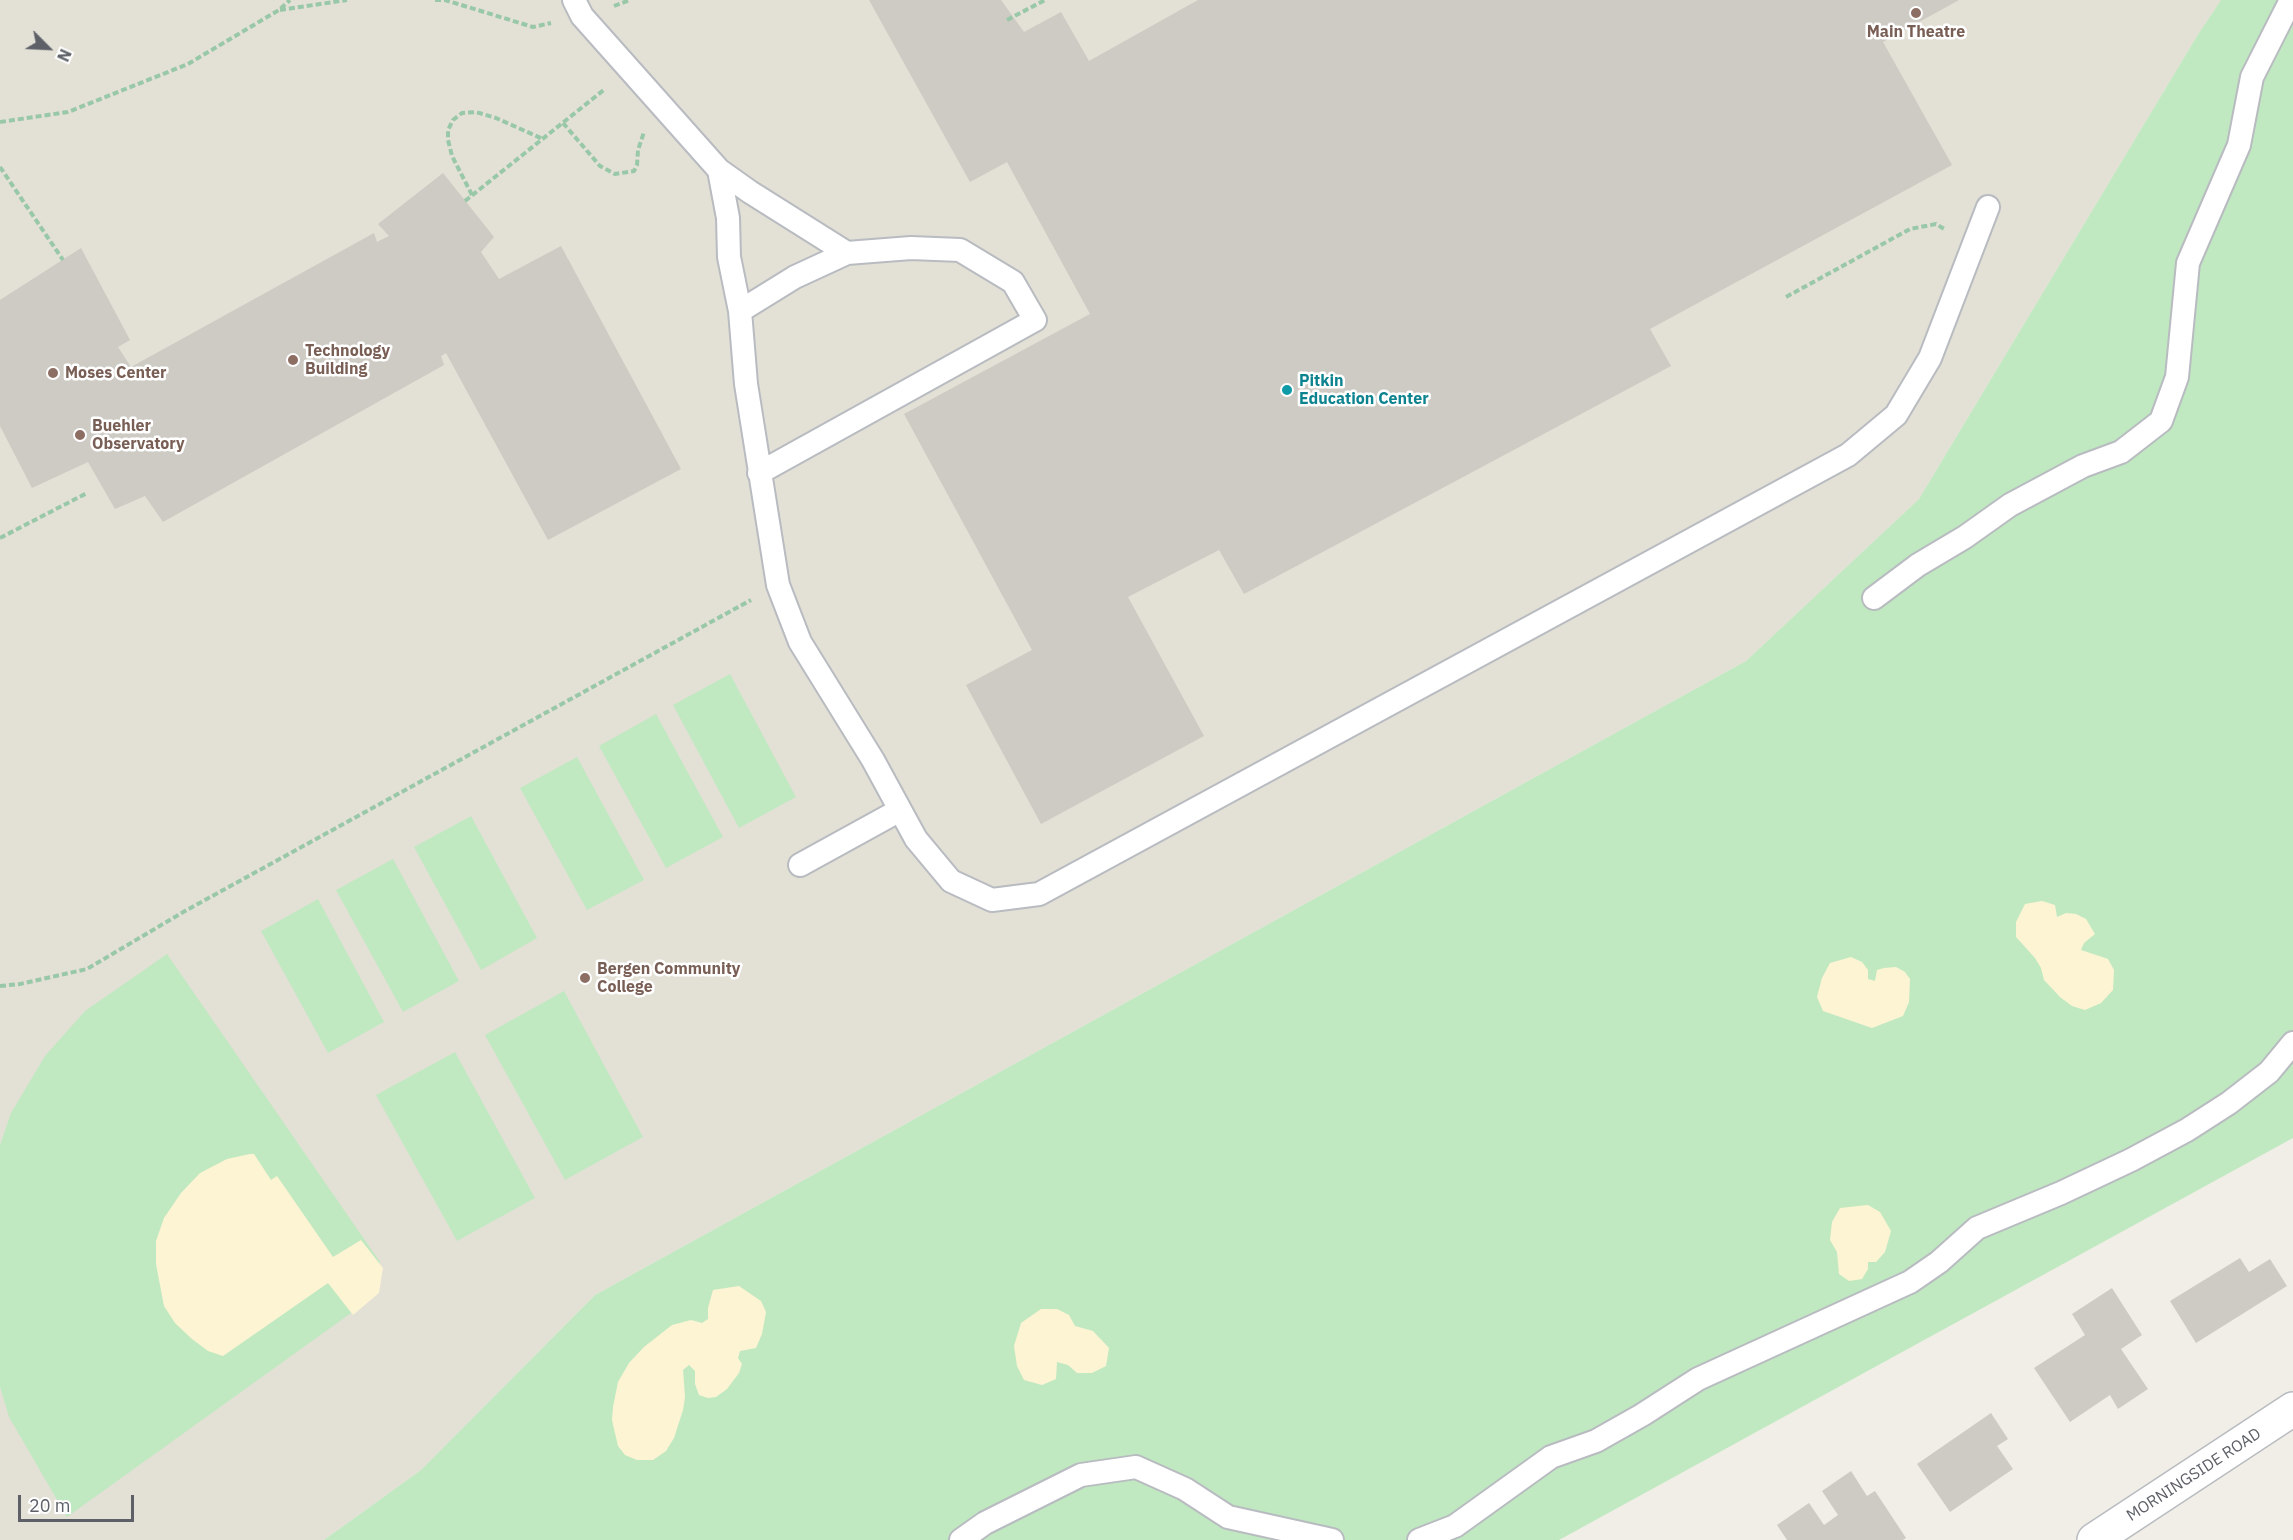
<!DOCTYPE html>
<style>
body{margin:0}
#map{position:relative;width:2293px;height:1540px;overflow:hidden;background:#f0eee6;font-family:"IBM Plex Sans",sans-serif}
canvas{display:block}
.north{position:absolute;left:18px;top:18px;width:60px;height:60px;-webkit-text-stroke:4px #fff;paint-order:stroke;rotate:114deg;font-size:16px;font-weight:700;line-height:24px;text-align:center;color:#5d6167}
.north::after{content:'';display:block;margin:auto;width:21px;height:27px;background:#5d6167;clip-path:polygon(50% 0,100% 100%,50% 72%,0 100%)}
.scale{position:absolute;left:18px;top:1495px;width:116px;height:27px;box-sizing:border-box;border:3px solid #5d6167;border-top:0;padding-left:8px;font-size:18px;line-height:21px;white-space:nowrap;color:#5d6167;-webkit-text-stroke:4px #fff;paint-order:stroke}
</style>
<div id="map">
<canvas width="2293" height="1540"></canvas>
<div class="north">N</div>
<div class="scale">20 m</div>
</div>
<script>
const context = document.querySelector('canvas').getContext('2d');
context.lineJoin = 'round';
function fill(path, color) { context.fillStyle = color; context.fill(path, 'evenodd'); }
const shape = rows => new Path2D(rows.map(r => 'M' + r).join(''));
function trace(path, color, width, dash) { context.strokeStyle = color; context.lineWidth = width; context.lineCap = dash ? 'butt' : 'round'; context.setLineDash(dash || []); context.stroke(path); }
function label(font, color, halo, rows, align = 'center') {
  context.font = font + ' "IBM Plex Sans",sans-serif'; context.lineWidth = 5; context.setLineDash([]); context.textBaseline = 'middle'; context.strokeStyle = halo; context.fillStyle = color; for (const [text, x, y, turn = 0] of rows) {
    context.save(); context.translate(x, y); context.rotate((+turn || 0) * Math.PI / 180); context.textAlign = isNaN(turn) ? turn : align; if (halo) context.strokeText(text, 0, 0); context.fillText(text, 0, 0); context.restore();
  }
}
fill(shape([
 [0,0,2221,0,2197,36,1919,499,1746,661,595,1295,421,1470,324,1540,0,1540]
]), '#e3e0d6');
fill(shape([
 [2221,0,2293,0,2293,1138,1559,1540,324,1540,421,1470,595,1295,1746,661,1919,499,2197,36],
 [730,674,796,797,739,828,673,705],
 [656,714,723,837,666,868,599,746],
 [577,757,644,880,587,910,520,788],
 [471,816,537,938,481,970,414,847],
 [393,859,459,981,403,1012,336,890],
 [318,899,384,1022,328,1053,261,931],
 [167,954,380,1262,372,1298,67,1517,9,1417,0,1387,0,1145,11,1113,45,1056,85,1011],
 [564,991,643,1137,565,1180,485,1035],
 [455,1052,535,1198,457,1241,376,1095]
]), '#c1e9c1');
fill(shape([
 [2042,901,2055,905,2057,917,2066,913,2076,914,2086,919,2095,934,2084,943,2081,950,2108,959,2114,970,2113,990,2101,1003,2085,1010,2072,1006,2060,997,2044,980,2041,968,2035,958,2016,937,2016,922,2025,904],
 [1851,957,1862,962,1868,970,1868,979,1875,981,1877,970,1884,968,1896,967,1905,972,1910,979,1909,1002,1903,1016,1872,1028,1823,1011,1817,997,1822,978,1830,963],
 [250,1154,254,1154,271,1180,277,1176,333,1257,361,1240,383,1268,379,1293,353,1315,328,1283,223,1356,208,1351,192,1339,175,1323,164,1306,156,1264,156,1241,164,1218,181,1193,200,1173,227,1159],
 [1868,1205,1880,1212,1891,1231,1885,1252,1876,1262,1868,1262,1868,1269,1862,1279,1849,1281,1839,1274,1837,1252,1830,1240,1832,1222,1840,1208],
 [739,1286,761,1301,766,1312,762,1334,756,1348,740,1351,738,1358,742,1364,739,1373,727,1389,716,1397,708,1398,699,1395,695,1384,695,1371,689,1365,683,1370,685,1397,683,1410,674,1438,666,1451,653,1460,637,1460,625,1455,618,1446,612,1420,613,1407,618,1382,629,1363,644,1347,672,1325,691,1320,702,1323,708,1319,708,1308,713,1290],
 [1041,1309,1057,1309,1069,1315,1075,1326,1093,1331,1109,1348,1106,1366,1092,1373,1077,1373,1068,1365,1057,1362,1056,1379,1042,1385,1024,1380,1017,1366,1014,1346,1021,1323]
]), '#fdf4d4');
fill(shape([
 [869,0,1001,0,1024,32,1061,12,1089,61,1198,0,1959,0,1883,42,1952,165,1650,329,1671,366,1244,594,1219,550,1128,597,1204,736,1041,824,966,685,1032,650,904,414,1090,314,1007,162,970,182],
 [443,173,494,237,481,252,499,279,561,246,681,469,548,540,446,353,441,356,444,365,163,522,145,496,115,509,88,462,32,488,0,426,0,300,81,248,130,340,118,347,131,367,374,233,377,242,389,236,378,224],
 [2240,1258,2249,1272,2270,1259,2287,1286,2196,1343,2170,1301],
 [2112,1288,2142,1335,2121,1349,2148,1389,2118,1409,2110,1395,2070,1422,2034,1368,2085,1335,2072,1314],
 [1991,1413,2008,1439,1997,1446,2013,1469,1950,1512,1917,1464],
 [1851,1471,1867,1496,1875,1491,1906,1538,1903,1540,1787,1540,1777,1525,1809,1503,1824,1525,1838,1515,1822,1491]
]), '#cecbc4');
const lane = shape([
 [574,0,582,16,719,170,728,218,729,257,740,311,746,384,778,585,800,642,873,760,916,839,951,881,992,900,1039,894,1848,455,1896,415,1930,358,1988,207],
 [719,170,750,192,847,253,911,248,960,250,1013,282,1035,320,759,473],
 [740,311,795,277,847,253],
 [1874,598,1918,565,1965,537,2010,505,2083,466,2121,452,2161,421,2177,377,2188,263,2239,145,2252,77,2291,0],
 [800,865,900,810],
 [961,1540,985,1523,1081,1475,1136,1467,1185,1489,1228,1517,1332,1540],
 [1419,1540,1455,1526,1551,1457,1596,1441,1642,1415,1698,1379,1910,1282,1939,1262,1977,1228,2061,1193,2131,1160,2187,1130,2229,1103,2269,1072,2293,1043]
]);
const street = shape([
 [2094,1540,2293,1409]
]);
trace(lane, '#b8bbc0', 26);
trace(street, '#b8bbc0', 36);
trace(shape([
 [435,0,445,0,533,27,551,23],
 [614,6,630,0],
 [280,10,347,0],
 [1007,20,1045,0],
 [0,122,68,112,188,64,279,10,290,0],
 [563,123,600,166,615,174,634,171,637,165,638,150,644,132],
 [0,167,63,260],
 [472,195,452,156,448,140,448,130,453,120,462,113,476,112,496,118,543,139],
 [465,201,605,89],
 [1786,297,1910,229,1936,224,1946,230],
 [0,538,87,493],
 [0,986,20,984,87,969,185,911,751,600]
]), '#98c8a7', 4, [6, 3]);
trace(lane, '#fff', 22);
trace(street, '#fff', 33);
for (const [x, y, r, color] of [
 [1916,13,6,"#8d6e63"],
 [293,360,6,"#8d6e63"],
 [53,373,6,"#8d6e63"],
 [1287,390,6,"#0f9aa8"],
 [80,435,6,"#8d6e63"],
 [585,978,6,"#8d6e63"]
]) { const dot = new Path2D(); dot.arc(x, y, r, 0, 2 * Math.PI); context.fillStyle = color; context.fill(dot); trace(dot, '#fff', 2); }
label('bold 16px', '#785e54', '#fff', [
 ["Main Theatre",1916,32,"center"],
 ["Technology",305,351],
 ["Building",305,369],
 ["Moses Center",65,373],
 ["Buehler",92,426],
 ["Observatory",92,444],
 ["Bergen Community",597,969],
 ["College",597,987]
], 'left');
label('bold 16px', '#0d838f', '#fff', [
 ["Pitkin",1299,381],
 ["Education Center",1299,399]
], 'left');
label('16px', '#5d6167', '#fff', [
 ["MORNINGSIDE ROAD",2194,1475,-33]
]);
</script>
